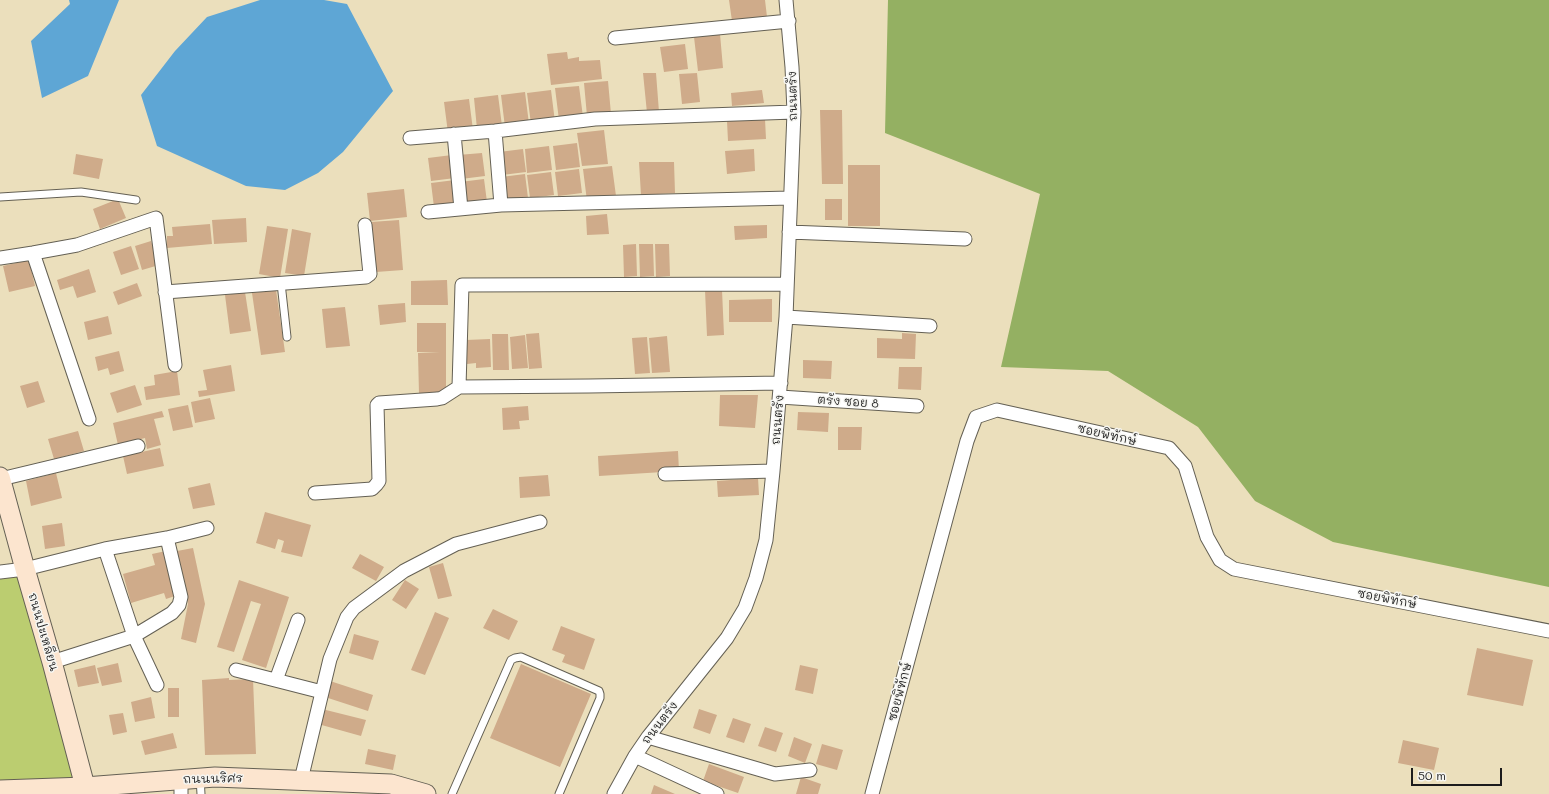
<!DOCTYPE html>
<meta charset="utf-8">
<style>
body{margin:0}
#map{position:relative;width:1549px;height:794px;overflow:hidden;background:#ebdfbc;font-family:Mali,sans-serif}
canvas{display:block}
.scale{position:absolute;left:1411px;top:768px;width:91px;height:18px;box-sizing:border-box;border:2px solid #1c1c1c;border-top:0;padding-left:5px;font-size:12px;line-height:14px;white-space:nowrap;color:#1c1c1c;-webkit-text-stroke:3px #f6f6f2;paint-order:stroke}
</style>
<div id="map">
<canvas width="1549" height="794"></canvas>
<div class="scale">50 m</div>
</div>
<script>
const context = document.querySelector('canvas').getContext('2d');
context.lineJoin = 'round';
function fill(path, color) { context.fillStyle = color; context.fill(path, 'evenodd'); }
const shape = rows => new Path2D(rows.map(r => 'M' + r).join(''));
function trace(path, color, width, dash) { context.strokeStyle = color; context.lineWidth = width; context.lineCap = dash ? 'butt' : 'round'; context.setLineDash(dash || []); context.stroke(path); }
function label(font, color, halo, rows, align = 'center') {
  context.font = font + ' Mali,"Playpen Sans Thai",sans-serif'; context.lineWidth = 3; context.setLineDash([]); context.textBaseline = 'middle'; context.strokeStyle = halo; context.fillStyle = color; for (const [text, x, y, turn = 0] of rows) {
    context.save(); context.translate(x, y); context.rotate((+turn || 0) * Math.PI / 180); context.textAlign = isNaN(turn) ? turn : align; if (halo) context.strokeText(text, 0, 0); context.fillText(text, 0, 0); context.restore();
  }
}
fill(shape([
 [19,576,74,781,0,785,0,579]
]), '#bbcd70');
fill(shape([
 [888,0,1549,0,1549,587,1333,542,1255,501,1198,427,1108,371,1001,367,1040,194,885,133]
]), '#94b062');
fill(shape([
 [69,0,119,0,88,76,42,98,31,41,70,4],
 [260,0,324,0,347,4,393,91,343,152,318,173,285,190,246,186,157,146,141,95,175,51,207,17]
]), '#5ea6d5');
fill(shape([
 [729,0,765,0,767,17,732,21],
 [720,34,723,68,698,71,694,37],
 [685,44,688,69,664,72,660,47],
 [567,52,568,59,579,57,579,61,600,60,602,79,551,85,547,54],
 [643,73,656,73,659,112,647,113],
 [697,73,700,102,682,104,679,74],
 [608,81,611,114,587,116,584,83],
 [579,86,583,117,559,120,555,88],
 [551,90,555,122,531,124,527,93],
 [762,90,764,103,732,106,731,93],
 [525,92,529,124,505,127,501,95],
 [498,95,502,126,477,129,474,98],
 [469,99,473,130,448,133,444,102],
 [820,110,842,110,843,184,822,184],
 [765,119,766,139,728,141,727,121],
 [604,130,608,164,582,166,577,133],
 [577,143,580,167,556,170,553,146],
 [549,146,552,170,527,173,525,149],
 [523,149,526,172,502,175,499,152],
 [754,149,755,171,727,174,725,151],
 [482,153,485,176,461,179,458,155],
 [76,154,103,159,99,179,73,174],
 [452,155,455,178,431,181,428,158],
 [639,162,674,162,675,193,641,195],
 [848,165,880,165,880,226,848,226],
 [612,166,616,196,587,201,583,169],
 [579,169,582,193,558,196,555,172],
 [551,172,554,195,530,198,527,175],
 [525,174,528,198,503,201,501,177],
 [484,179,487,202,463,205,460,182],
 [455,180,458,204,434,207,431,183],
 [404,189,407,217,370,221,367,193],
 [118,199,126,218,100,229,93,209],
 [825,199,842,199,842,220,825,220],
 [607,214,609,234,587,235,586,216],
 [246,218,247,242,214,244,212,220],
 [399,220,403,270,376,272,371,222],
 [210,224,212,244,167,248,167,236,173,236,172,227],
 [767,225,767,238,735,240,734,226],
 [267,226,288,229,280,278,259,274],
 [292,229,311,233,304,276,285,273],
 [151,241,159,265,142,270,135,246],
 [636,244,637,276,624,277,623,245],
 [639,244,653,244,654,276,640,277],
 [655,244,669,244,670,276,656,277],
 [131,246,139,269,121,275,113,252],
 [29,260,35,286,9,292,3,266],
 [89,269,96,292,77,298,73,286,60,290,57,280],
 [447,280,448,305,411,305,411,281],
 [137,283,142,296,118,305,113,292],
 [276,290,285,352,261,355,252,293],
 [705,290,722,290,724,335,707,336],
 [245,292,251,331,230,334,225,295],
 [772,299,772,322,729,322,729,300],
 [405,303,406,322,380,325,378,305],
 [345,307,350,346,326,348,322,309],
 [108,316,112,334,88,340,84,322],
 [417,323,446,323,446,394,419,394,418,353,440,352,417,352],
 [539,333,542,368,529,369,526,334],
 [902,333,916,334,915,359,877,358,877,338,902,339],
 [492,334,508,334,509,370,493,370],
 [525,335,528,368,512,369,510,337],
 [667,336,670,372,652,373,649,338],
 [647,337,650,373,635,374,632,338],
 [490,339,491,367,476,368,476,363,467,364,466,340],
 [119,351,124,371,110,375,108,368,98,371,95,357],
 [803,360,832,361,831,379,803,378],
 [231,365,235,391,199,397,198,391,207,390,203,370],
 [899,367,922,367,921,390,898,389],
 [177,371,180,395,146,400,144,387,155,385,154,375],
 [38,381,45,402,27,408,20,386],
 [135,385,142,405,117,413,110,393],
 [720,395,758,395,755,428,719,426],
 [210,398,215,419,195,423,191,402],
 [188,405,193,427,173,431,168,409],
 [528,406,529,420,519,421,520,429,503,430,502,408],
 [162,411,164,417,154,419,161,445,147,449,145,438,118,445,113,423],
 [798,412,829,413,828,432,797,430],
 [838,427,862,427,861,450,838,450],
 [78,431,84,451,54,459,48,439],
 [160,448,164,466,127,474,123,456],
 [678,451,679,471,599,476,598,456],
 [56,473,62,498,31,506,26,481],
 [548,475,550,496,520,498,519,477],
 [758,478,759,495,718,497,717,481],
 [210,483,215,505,193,509,188,488],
 [265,512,311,525,302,557,281,552,284,541,278,539,275,549,256,543],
 [62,523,65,546,45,549,42,526],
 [193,548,205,604,196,643,181,639,188,604,177,551],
 [166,551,178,595,166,599,164,593,131,603,123,574,155,565,152,554],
 [360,554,384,567,376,581,352,568],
 [443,563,452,596,438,599,429,567],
 [239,580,289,597,266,668,242,660,261,604,251,601,234,652,217,647],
 [405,580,419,589,406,609,392,600],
 [493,609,518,621,509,640,483,628],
 [435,612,449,618,425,675,411,670],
 [561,626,595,639,584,670,562,662,565,655,552,650],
 [354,634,379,641,373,660,349,653],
 [1477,648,1533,660,1523,706,1467,695],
 [118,663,122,682,102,686,97,668],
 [521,664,591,694,560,767,490,738],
 [95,665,99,683,78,687,74,670],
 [800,665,818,669,813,694,795,690],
 [229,678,229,680,253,679,256,754,205,755,202,680],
 [330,681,373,695,368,711,325,697],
 [168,688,179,688,179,717,168,717],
 [151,697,155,718,135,722,131,702],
 [322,709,366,720,361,736,318,724],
 [699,709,717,715,710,734,693,728],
 [123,713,127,732,113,735,109,715],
 [733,718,751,724,744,743,726,737],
 [765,727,783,733,776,752,758,746],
 [173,733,177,748,145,755,141,741],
 [794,737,812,744,805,763,788,756],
 [1403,740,1439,748,1434,770,1398,763],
 [822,744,843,750,837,770,816,764],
 [368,749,396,755,393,770,365,764],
 [709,764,744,777,738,793,703,781],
 [801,777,821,784,818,794,796,794],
 [654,785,675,794,651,794]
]), '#cfab8a');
const lane = shape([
 [0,197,81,192,136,200],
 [281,283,287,337],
 [200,778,201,794],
 [452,794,511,660,515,658,521,657,599,691,600,694,600,698,559,794]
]);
const street = shape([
 [615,38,789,21],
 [495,131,501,205],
 [454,134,461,209],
 [410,138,495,131,595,119,794,112],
 [428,212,501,205,790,198],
 [789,232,965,239],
 [33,253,89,419],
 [0,258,33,253,77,245,156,218,175,365],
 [165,292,366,277,370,274,365,225],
 [786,317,930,326],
 [459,387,462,285,787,284],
 [780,397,917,406],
 [665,474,773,471],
 [1,479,138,446],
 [315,493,372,489,376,485,379,481,377,405,379,403,437,399,442,398,459,387,589,386,781,383],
 [105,549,134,636,157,685],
 [0,572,25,569,105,549,167,538,207,528],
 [52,662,134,636,172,613,179,605,181,597,167,538],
 [236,670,322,692],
 [276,680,298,620],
 [648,737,775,774,810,770],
 [635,756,717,794],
 [181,780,181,794],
 [301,780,330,659,347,617,354,608,404,571,456,544,540,522],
 [614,794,635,756,648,737,727,638,745,608,756,578,766,540,773,471,786,317,794,112,792,67,786,0],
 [872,794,967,441,976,417,997,410,1169,448,1185,466,1207,537,1220,560,1234,569,1549,631]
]);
const secondary = shape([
 [0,477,25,569,52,662,87,794],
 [0,790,85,787,215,777,391,784,426,794]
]);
trace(lane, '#646054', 9);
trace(street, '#646054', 15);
trace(secondary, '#646054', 21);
trace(lane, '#fff', 7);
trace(street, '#fff', 13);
trace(secondary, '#fce5cf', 19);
label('12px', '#1c1c1c', '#f6f6f2', [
 ["ถนนตรัง",793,96,-91],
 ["ตรัง ซอย 8",848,402,4],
 ["ถนนตรัง",778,420,-85],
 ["ซอยพิทักษ์",1107,435,13],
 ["ซอยพิทักษ์",1387,599,11],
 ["ถนนปะเหลียน",43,632,74],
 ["ซอยพิทักษ์",900,692,-75],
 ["ถนนตรัง",660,723,-52],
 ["ถนนนริศร",213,779,-1]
]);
</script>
